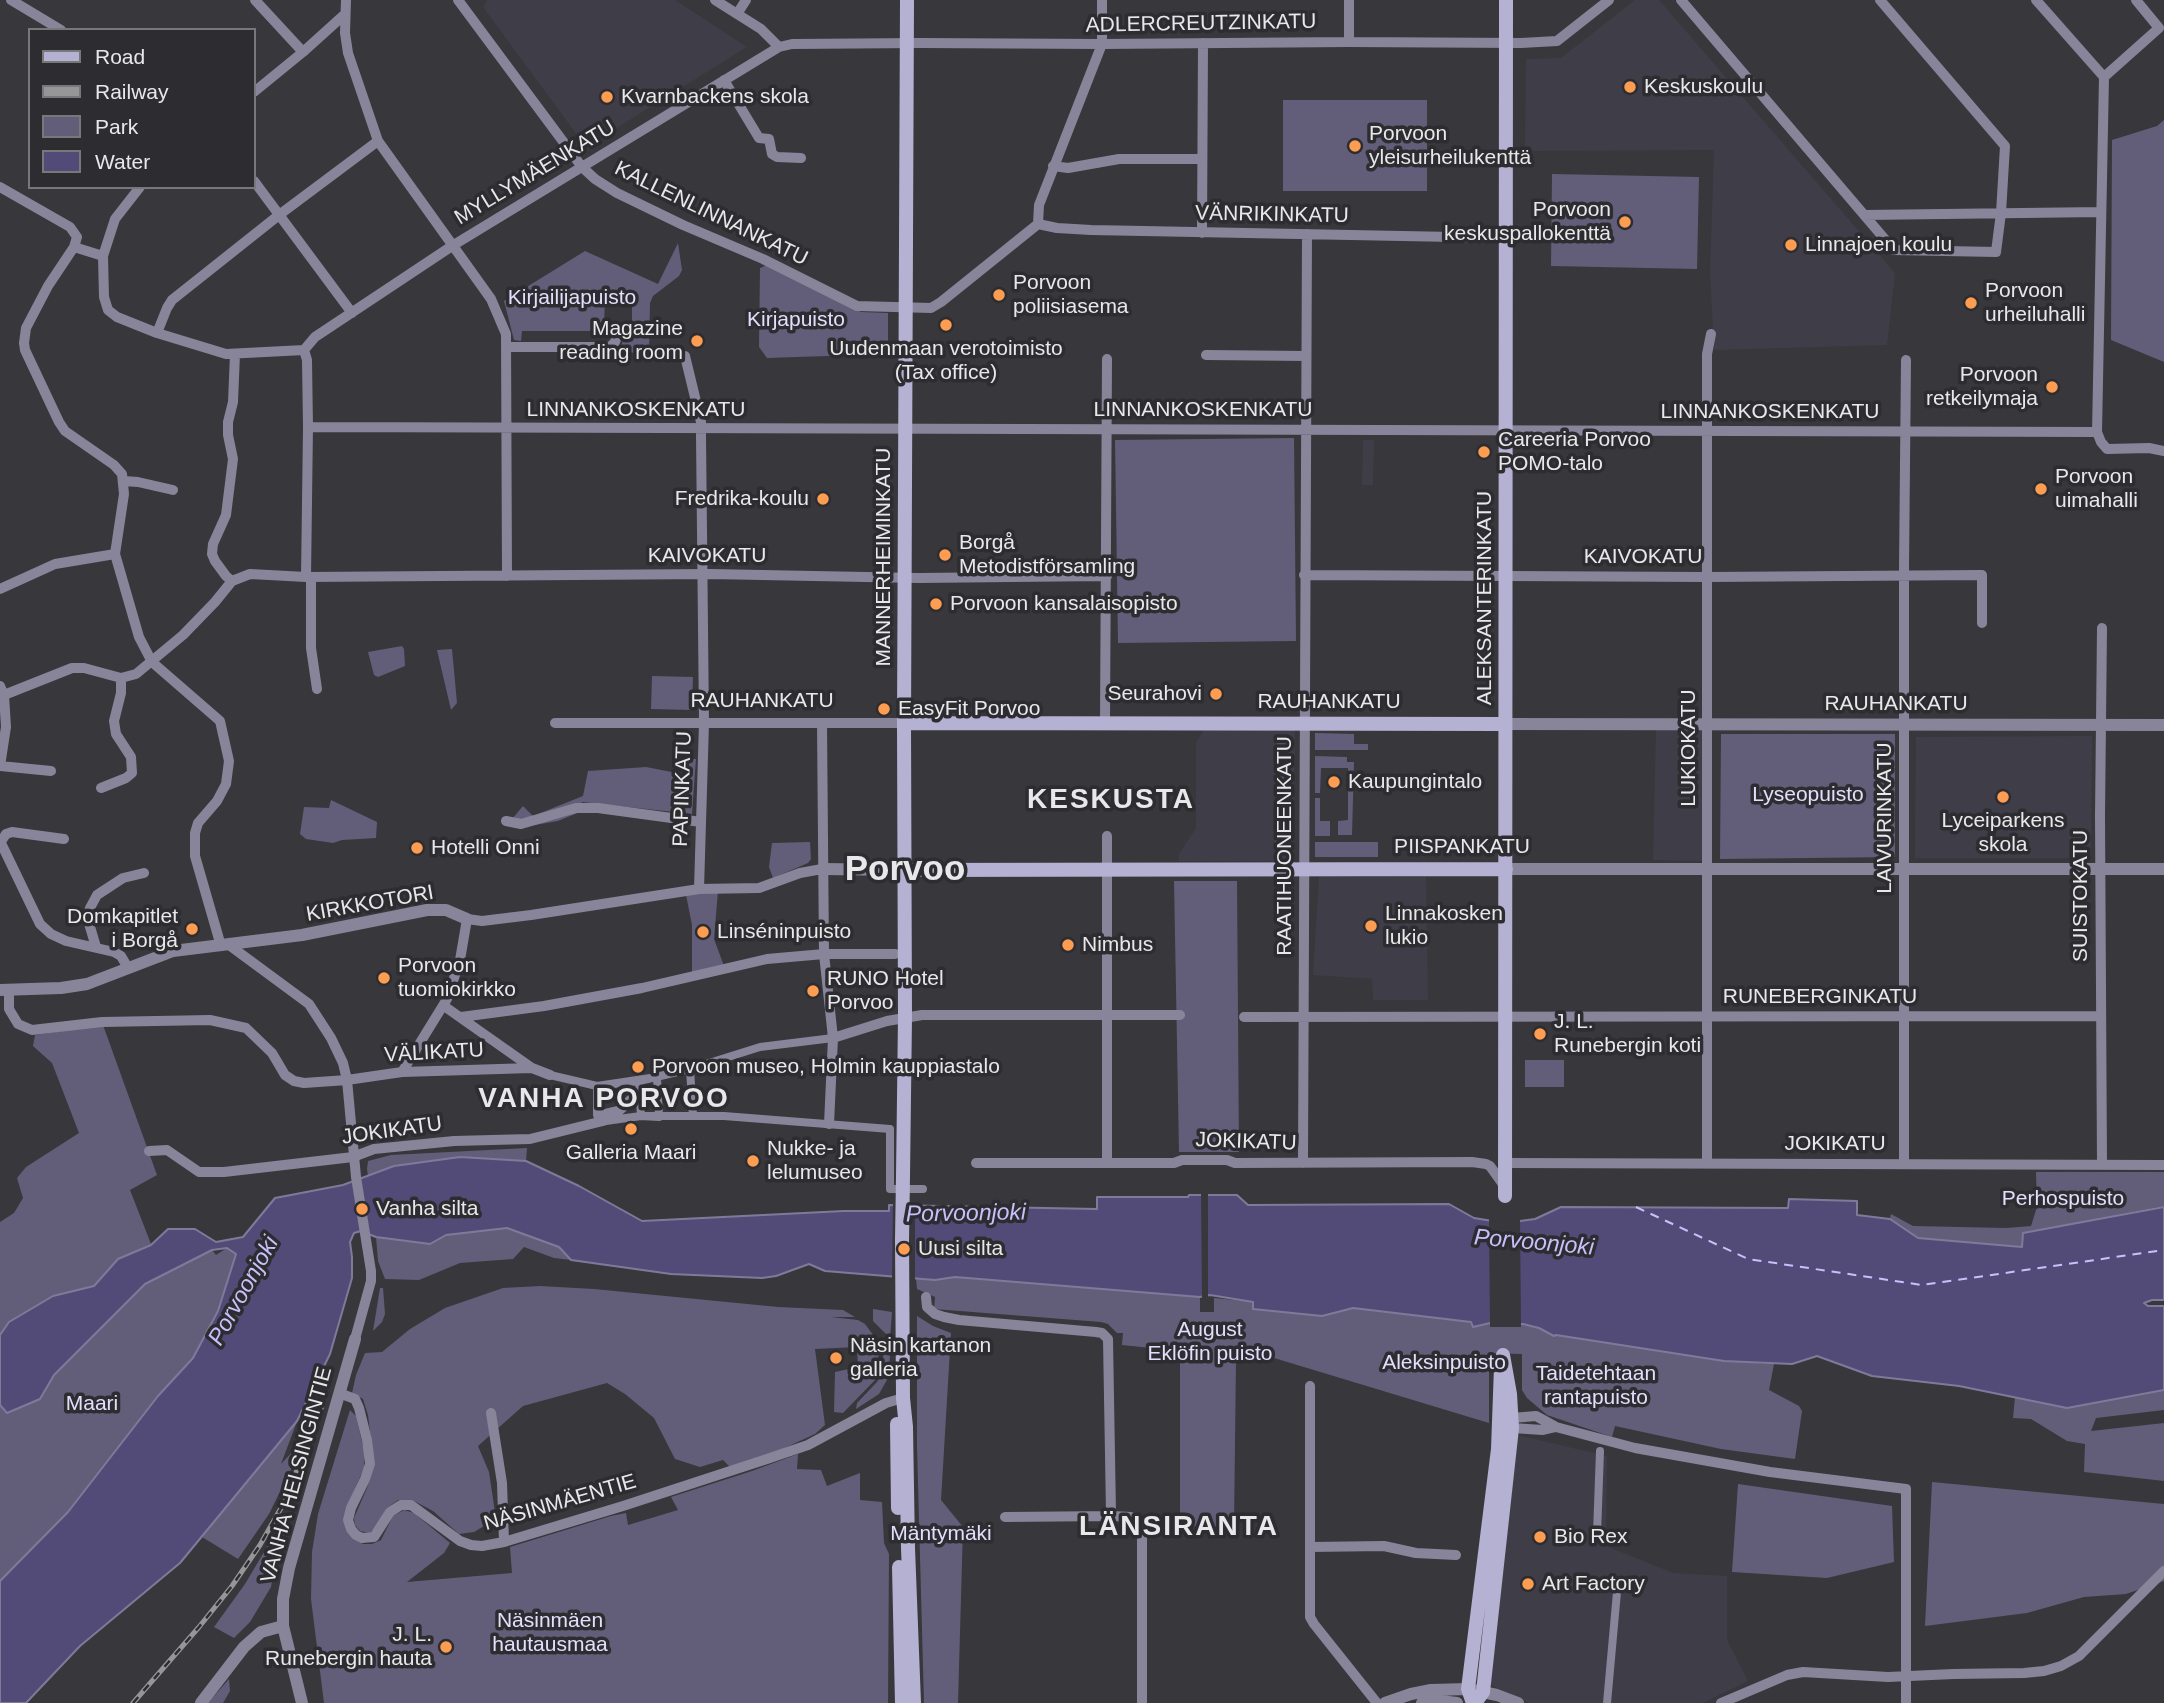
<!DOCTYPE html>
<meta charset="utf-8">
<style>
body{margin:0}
#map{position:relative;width:2164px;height:1703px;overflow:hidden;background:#38373b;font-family:Arial,sans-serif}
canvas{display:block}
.legend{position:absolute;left:28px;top:28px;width:228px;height:161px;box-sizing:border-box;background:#2d2d31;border:2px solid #78787b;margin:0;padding:9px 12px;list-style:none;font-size:21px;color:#e8e8ea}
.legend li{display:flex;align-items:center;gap:14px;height:35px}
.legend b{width:35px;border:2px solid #78787b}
</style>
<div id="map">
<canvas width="2164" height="1703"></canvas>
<ul class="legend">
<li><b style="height:9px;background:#b5b1d2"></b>Road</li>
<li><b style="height:9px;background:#969598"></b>Railway</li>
<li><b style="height:19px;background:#625e79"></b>Park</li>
<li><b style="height:19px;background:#534b77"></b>Water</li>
</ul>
</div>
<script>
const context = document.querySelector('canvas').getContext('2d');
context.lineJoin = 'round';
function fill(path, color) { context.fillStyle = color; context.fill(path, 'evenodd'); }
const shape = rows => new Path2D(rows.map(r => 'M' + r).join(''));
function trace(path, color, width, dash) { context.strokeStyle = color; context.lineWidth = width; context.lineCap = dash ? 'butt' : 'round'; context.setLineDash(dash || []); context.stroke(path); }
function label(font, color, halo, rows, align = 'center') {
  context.font = font + ' Arial,sans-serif'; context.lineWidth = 7; context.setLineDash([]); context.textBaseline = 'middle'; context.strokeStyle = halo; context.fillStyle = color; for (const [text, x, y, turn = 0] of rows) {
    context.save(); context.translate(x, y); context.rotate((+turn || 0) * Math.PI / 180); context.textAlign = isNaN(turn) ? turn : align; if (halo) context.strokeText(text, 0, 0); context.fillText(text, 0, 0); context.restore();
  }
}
fill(shape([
 [487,0,675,0,747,47,586,147,483,7],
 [1635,0,1659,0,1895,273,1887,345,1714,350,1710,273,1714,150,1525,151,1526,59,1561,58],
 [1363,440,1374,440,1373,485,1362,485],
 [1295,729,1293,861,1179,861,1179,854,1196,828,1196,742,1204,730],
 [1656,729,1702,730,1704,861,1653,860],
 [2092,736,2091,858,1915,858,1916,737],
 [1319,876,1426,877,1428,1000,1373,1000,1372,979,1313,975],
 [1517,1435,1607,1456,1606,1546,1673,1573,1727,1576,1727,1640,1748,1681,1703,1703,1529,1703,1489,1684]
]), '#3f3e48');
fill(shape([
 [1283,100,1427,100,1427,191,1283,191],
 [2164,120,2164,362,2111,340,2112,140,2157,126],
 [1552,174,1699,177,1697,269,1551,266],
 [678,243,682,270,679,276,653,296,650,303,649,356,620,350,625,334,632,334,632,294,605,293,604,331,522,331,521,341,514,340,504,301,585,251,658,284],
 [767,265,861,312,888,313,888,354,767,358,759,347,760,268],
 [1294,438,1296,641,1118,643,1115,440],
 [402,646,404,649,405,666,378,677,374,675,368,652],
 [452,649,457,703,451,710,437,650],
 [652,676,693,677,692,710,651,709],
 [1315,733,1354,734,1354,744,1368,744,1368,750,1315,750],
 [1721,734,1895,734,1895,857,1720,859],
 [1282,737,1287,741,1287,761,1277,761,1277,741],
 [1315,756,1347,757,1347,762,1354,762,1352,835,1338,835,1338,821,1348,820,1348,768,1321,768,1320,793,1315,793],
 [690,759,696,759,692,814,582,802,580,812,558,821,518,828,507,825,523,806,533,816,583,796,588,771,646,767,687,775],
 [1277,766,1287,766,1286,786,1281,784,1276,786],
 [1315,798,1320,798,1320,821,1330,821,1330,836,1315,836],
 [331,800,377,822,376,838,342,840,333,843,306,839,300,834,304,807,329,808],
 [1276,804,1286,805,1285,825,1276,825],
 [1276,830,1285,830,1285,850,1281,854,1275,850],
 [810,842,811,859,808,863,773,878,769,867,772,843],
 [1315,842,1378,842,1378,857,1315,857],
 [1174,881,1237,881,1239,1152,1179,1152],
 [718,891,714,939,724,966,692,973,692,925,686,895],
 [103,1025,157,1175,130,1190,151,1244,118,1259,94,1286,53,1296,9,1322,0,1335,0,1222,14,1213,23,1198,17,1178,26,1167,79,1133,52,1063,33,1046,35,1035],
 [1525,1060,1564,1060,1564,1087,1525,1087],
 [527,1148,526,1161,460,1157,394,1166,368,1176,367,1169,368,1161,391,1155],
 [2036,1172,2164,1172,2164,1206,2024,1233,2022,1247,1918,1238,1890,1219,1891,1214,1913,1226,2006,1228,2031,1226,2037,1207],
 [507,1228,559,1247,571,1260,554,1258,524,1247,513,1259,460,1263,419,1280,385,1279,378,1261,376,1237,430,1244,446,1235],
 [227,1248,236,1254,218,1311,193,1358,158,1396,68,1512,0,1581,0,1405,8,1413,39,1399,54,1375,145,1284,212,1250,216,1255],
 [955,1277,1200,1297,1200,1312,1214,1312,1214,1298,1254,1302,1254,1309,1322,1316,1353,1308,1471,1322,1473,1327,1490,1323,1523,1324,1539,1328,1554,1336,1556,1335,1724,1361,1774,1364,1769,1390,1799,1406,1802,1411,1795,1459,1721,1449,1615,1426,1612,1437,1547,1415,1527,1398,1522,1390,1522,1354,1489,1353,1489,1423,1241,1348,1236,1358,1234,1527,1180,1526,1180,1351,1122,1345,1123,1333,1117,1333,1108,1324,1101,1322,934,1309,935,1297,917,1289,916,1278,935,1280],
 [540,1286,594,1289,778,1307,843,1310,855,1317,831,1317,858,1320,865,1324,879,1343,877,1378,843,1413,834,1412,835,1372,858,1367,857,1347,815,1349,825,1425,815,1434,778,1451,731,1468,723,1460,700,1467,675,1459,654,1418,625,1394,607,1383,523,1406,478,1446,489,1472,496,1519,474,1532,459,1534,433,1511,414,1501,398,1500,387,1508,377,1526,370,1533,360,1531,355,1525,354,1518,367,1488,374,1466,368,1415,363,1399,352,1393,356,1375,365,1353,382,1352,410,1329,445,1308,503,1288],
 [380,1288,383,1288,385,1314,382,1322,373,1331],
 [873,1309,892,1312,890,1338,873,1321],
 [917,1316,933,1326,951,1333,941,1500,963,1527,958,1703,924,1703,917,1446],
 [884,1343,891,1346,888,1378,879,1394,856,1409,857,1403,877,1382,882,1373],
 [2164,1390,2164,1410,2096,1418,2091,1431,2164,1423,2164,1481,2084,1472,2085,1444,2067,1441,2031,1419,2013,1418,2015,1397,2067,1408],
 [350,1410,356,1416,364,1451,364,1468,348,1504,352,1538,363,1544,372,1544,381,1540,393,1516,404,1510,414,1513,450,1543,444,1553,407,1582,512,1573,510,1547,611,1516,626,1513,628,1525,678,1510,671,1497,752,1471,798,1454,797,1469,821,1470,827,1486,860,1473,860,1500,882,1502,884,1543,889,1554,888,1703,324,1703,311,1599,312,1552,318,1514],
 [298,1419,281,1464,295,1449,300,1451,269,1514,238,1559,202,1537],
 [1932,1482,2164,1504,2164,1581,2126,1594,2084,1597,2027,1613,1925,1626],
 [1738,1484,1892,1506,1894,1562,1827,1578,1732,1572],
 [286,1515,289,1519,275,1564,271,1587,250,1622,234,1638,214,1627,245,1584],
 [229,1679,230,1691,223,1703,208,1703]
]), '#625e79');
const water = shape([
 [460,1157,526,1161,579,1186,642,1221,844,1211,889,1211,889,1205,1097,1209,1097,1197,1188,1197,1189,1195,1237,1195,1248,1205,1449,1204,1474,1218,1505,1223,1535,1219,1561,1207,1788,1208,1789,1199,1857,1201,1857,1215,1890,1219,1918,1238,2022,1247,2023,1233,2164,1207,2164,1300,2152,1300,2144,1303,2148,1306,2164,1306,2164,1390,2067,1408,1959,1386,1872,1376,1817,1356,1792,1364,1724,1361,1556,1335,1554,1336,1539,1328,1523,1324,1490,1323,1473,1327,1471,1322,1353,1308,1322,1316,1253,1309,1253,1302,1210,1295,1200,1297,955,1277,935,1280,825,1271,809,1264,776,1276,762,1278,671,1274,571,1260,559,1247,507,1228,446,1235,430,1244,376,1237,361,1231,354,1233,350,1242,352,1257,352,1278,330,1354,297,1421,180,1563,80,1646,26,1703,0,1703,0,1581,68,1512,158,1396,193,1358,218,1311,236,1254,227,1248,212,1250,145,1284,54,1375,40,1399,7,1413,0,1405,0,1335,9,1322,53,1296,94,1286,118,1259,151,1245,168,1229,195,1229,216,1242,243,1237,275,1198,343,1185,394,1166,460,1157]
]);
fill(water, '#534b77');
trace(water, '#807a9a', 2);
fill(shape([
 [1201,1191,1208,1191,1208,1299,1202,1300],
 [893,1201,915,1201,915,1282,892,1280],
 [1489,1219,1520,1219,1521,1327,1490,1327]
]), '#38373b');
trace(shape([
 [1636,1207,1748,1259,1922,1285,2164,1250]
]), '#c8c0fa', 2, [9, 7]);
trace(shape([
 [690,1069,693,1116],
 [550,1075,597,1086,639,1081,690,1069,760,1047,833,1038],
 [657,1077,659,1117,641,1116,599,1122,598,1117,619,1112,632,1101,630,1099,618,1110,597,1115,597,1086,657,1077],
 [639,1081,641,1116],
 [603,1121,641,1116,724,1116,890,1129,890,1189,923,1189],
 [1597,1534,1600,1451],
 [1607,1703,1618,1581]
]), '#88859a', 8);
trace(shape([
 [11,0,61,30],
 [255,0,303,52],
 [346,0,345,33,348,53,378,141,491,299,506,334,507,576],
 [458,0,582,167,595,179,617,193,683,225,763,259,857,306,931,308,941,302,1038,224,1039,205,1102,44,1102,0],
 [715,0,761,29,779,47],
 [1349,0,1349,42],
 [1681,0,1894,250,1996,252,2001,213,2005,146,1880,0],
 [2036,0,2104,77],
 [737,14,746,0],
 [2104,77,2097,432,2101,442,2107,449,2149,448,2164,451],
 [2104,77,2159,28,2136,0],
 [724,80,759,138,769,139,772,154,777,157,801,158],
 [254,92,303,52,344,15],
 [1053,166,1068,168,1119,159,1202,159],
 [254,181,352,313],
 [0,187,70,227,77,237,74,247,103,256,104,297,108,310,117,317,157,333,226,354,304,350],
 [1864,215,2101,212],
 [1038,224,1057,228,1091,230,1506,238],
 [1202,233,1203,43],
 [74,247,48,286,26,328,24,343,25,350,59,422,65,431,114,465,122,474,124,494,115,554,139,637,152,662,220,721,229,761,226,784,217,801,198,823,195,833,195,856,221,946],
 [103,256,115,219,140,187],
 [157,333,167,308,172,300,279,215,378,141],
 [506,347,610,347,615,342,618,334],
 [1206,355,1306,356],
 [685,356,701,422,701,436,704,723,699,889],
 [308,427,2097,432],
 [124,481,138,482,173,490],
 [1304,575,1708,577,1982,575,1982,623],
 [306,577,308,427,307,360,304,350,315,337,452,246,779,47,792,44,919,43,1102,44,1349,42,1521,43,1557,41,1609,0],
 [311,577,311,648,317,689],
 [232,581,226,576,215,561,212,554,213,544,226,515,233,459,228,435,228,422,233,402,235,354],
 [0,589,55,564,115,554],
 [0,686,4,695,6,727,0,766],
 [4,695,72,668,84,668,121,678,136,674,183,635,215,602,232,581,250,574,306,577,710,574,918,578,1107,576],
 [1105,722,1107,359],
 [555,723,904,723],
 [822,723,824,954,833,1038,829,1124],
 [0,766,51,771],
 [101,788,126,778,132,773,131,757,116,734,114,721,121,693,121,678],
 [506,821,521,824,576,808,598,808,701,822],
 [0,841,40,924,51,934,66,941,114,952,121,956,128,968],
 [0,843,6,834,12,832,64,839],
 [229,945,309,1004,331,1038,343,1063,347,1080,356,1177,371,1271,371,1281,355,1339],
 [96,947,88,920,90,908,97,895,123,878,144,873],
 [9,990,9,1009,18,1024,32,1030,102,1022,210,1020,246,1028,272,1053,285,1075,294,1081,304,1083,347,1080,402,1072,532,1068,550,1075],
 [444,1006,532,1068],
 [461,1017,544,1006,642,988,767,959,824,954,895,954],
 [1244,1017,2101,1016],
 [833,1038,887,1021,922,1015,1180,1015],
 [402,1072,447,999,460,960,467,919,482,921,531,915,699,889,759,888,800,873,822,869],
 [149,1151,167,1150,199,1172,224,1172,353,1157,374,1149,454,1141,530,1139,603,1121],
 [1107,1162,1107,836],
 [976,1163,1174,1163,1182,1160,1227,1160,1235,1163,1472,1162,1486,1164,1490,1166,1505,1187],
 [1303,1163,1307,234],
 [1505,1163,2164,1165],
 [1707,1163,1707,354,1711,334],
 [1904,1164,1904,568,1906,360],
 [2102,1164,2100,816,2102,628],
 [926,1297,927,1307,935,1314,944,1317,959,1320,1096,1332,1102,1333,1108,1339,1111,1513,1112,1516,1131,1517,1138,1520,1142,1526,1142,1703],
 [1310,1386,1310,1617,1314,1624,1377,1703],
 [339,1393,355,1399,359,1408,367,1440,370,1464,365,1479,351,1508,348,1520,351,1529,356,1535,362,1538,374,1537,390,1512,401,1505,411,1505,460,1541,471,1545,482,1546,504,1542,623,1506,767,1459,808,1445,886,1403,903,1398],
 [491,1413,502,1483,504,1542],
 [1505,1421,1512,1418,1536,1416,1556,1427,1635,1448,1770,1472,1906,1489,1906,1703],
 [1507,1426,1512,1428,1543,1430,1556,1427],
 [1005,1517,1112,1516],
 [1310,1547,1384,1546,1416,1553,1456,1555],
 [1721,1703,1787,1675,1803,1672,1888,1677,1953,1674,2024,1673,2044,1671,2061,1666,2079,1656,2164,1571]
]), '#88859a', 10);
trace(shape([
 [1505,724,2164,725],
 [822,869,904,870],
 [1506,869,2164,869],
 [0,990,61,988,87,984,173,951,302,935,427,910,446,910,467,919],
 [201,1703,244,1647,261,1632,283,1626],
 [302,1703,283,1626,283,1599,289,1568,355,1339],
 [1385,1703,1411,1694,1431,1690,1468,1689,1497,1695,1518,1703],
 [1422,1703,1440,1701,1457,1703]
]), '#88859a', 12);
trace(shape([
 [904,723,1505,724],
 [904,870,1506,869],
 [903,1176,905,1017,904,723,907,0],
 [1505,1196,1506,0],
 [902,1240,903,1398,906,1427,908,1548,914,1703],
 [897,1424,898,1508],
 [899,1567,902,1703],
 [1473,1703,1468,1689,1498,1449,1501,1367],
 [1475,1703,1483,1692,1512,1428,1510,1394,1503,1355]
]), '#b5b1d2', 14);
const rail = shape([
 [133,1703,199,1627,232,1586,260,1545,285,1501,323,1403]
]);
trace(rail, '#969598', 5);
trace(rail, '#2d2d31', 2.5, [8]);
trace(shape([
 [902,1240,903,1176]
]), '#b5b1d2', 14);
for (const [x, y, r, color] of [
 [1630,87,7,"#fc9d52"],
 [607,97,7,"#fc9d52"],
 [1355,146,7,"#fc9d52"],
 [1625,222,7,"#fc9d52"],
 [1791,245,7,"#fc9d52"],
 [999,295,7,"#fc9d52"],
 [1971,303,7,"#fc9d52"],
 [946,325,7,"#fc9d52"],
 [697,341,7,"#fc9d52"],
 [2052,387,7,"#fc9d52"],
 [1484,452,7,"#fc9d52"],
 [2041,489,7,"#fc9d52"],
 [823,499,7,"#fc9d52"],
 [945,555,7,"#fc9d52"],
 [936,604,7,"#fc9d52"],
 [1216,694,7,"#fc9d52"],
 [884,709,7,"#fc9d52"],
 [1334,782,7,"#fc9d52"],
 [2003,797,7,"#fc9d52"],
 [417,848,7,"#fc9d52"],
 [1371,926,7,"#fc9d52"],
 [192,929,7,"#fc9d52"],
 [703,932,7,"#fc9d52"],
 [1068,945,7,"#fc9d52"],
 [384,978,7,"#fc9d52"],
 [813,991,7,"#fc9d52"],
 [1540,1034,7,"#fc9d52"],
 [638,1067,7,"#fc9d52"],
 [631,1129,7,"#fc9d52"],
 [753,1161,7,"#fc9d52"],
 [362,1209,7,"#fc9d52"],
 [904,1249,7,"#fc9d52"],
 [836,1358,7,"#fc9d52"],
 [1540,1537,7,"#fc9d52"],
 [1528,1584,7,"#fc9d52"],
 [446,1647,7,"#fc9d52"]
]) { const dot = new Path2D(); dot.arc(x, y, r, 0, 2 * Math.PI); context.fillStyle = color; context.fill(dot); trace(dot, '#2d2d31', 2.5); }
label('21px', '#e8e8ea', '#2d2d31', [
 ["ADLERCREUTZINKATU",1201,24,-1],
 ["MYLLYMÄENKATU",535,173,-31],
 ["KALLENLINNANKATU",711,214,26],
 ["VÄNRIKINKATU",1272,215,1],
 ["LINNANKOSKENKATU",636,410],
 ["LINNANKOSKENKATU",1203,410],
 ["LINNANKOSKENKATU",1770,412],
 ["KAIVOKATU",707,556],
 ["MANNERHEIMINKATU",884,557,-90],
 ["KAIVOKATU",1643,557],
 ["ALEKSANTERINKATU",1485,598,-90],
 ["RAUHANKATU",762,701],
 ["RAUHANKATU",1329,702],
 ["RAUHANKATU",1896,704],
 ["LUKIOKATU",1689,748,-90],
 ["PAPINKATU",683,789,-88],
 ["LAIVURINKATU",1885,818,-90],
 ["RAATIHUONEENKATU",1285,846,-90],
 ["PIISPANKATU",1462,847],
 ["SUISTOKATU",2081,896,-90],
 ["KIRKKOTORI",370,904,-10],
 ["RUNEBERGINKATU",1820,997],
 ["VÄLIKATU",434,1053,-3],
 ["JOKIKATU",392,1131,-8],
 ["JOKIKATU",1246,1142,2],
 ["JOKIKATU",1835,1144],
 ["VANHA HELSINGINTIE",297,1475,-75],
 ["NÄSINMÄENTIE",560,1503,-16]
]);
label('21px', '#e8e8ea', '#2d2d31', [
 ["Keskuskoulu",1644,87],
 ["Kvarnbackens skola",621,97],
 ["Porvoon",1369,134],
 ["yleisurheilukenttä",1369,158],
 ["Porvoon",1611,210,"right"],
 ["keskuspallokenttä",1611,234,"right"],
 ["Linnajoen koulu",1805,245],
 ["Porvoon",1013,283],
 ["poliisiasema",1013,307],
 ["Porvoon",1985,291],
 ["urheiluhalli",1985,315],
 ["Magazine",683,329,"right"],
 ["reading room",683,353,"right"],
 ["Uudenmaan verotoimisto",946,349,"center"],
 ["(Tax office)",946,373,"center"],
 ["Porvoon",2038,375,"right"],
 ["retkeilymaja",2038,399,"right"],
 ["Careeria Porvoo",1498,440],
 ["POMO-talo",1498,464],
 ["Porvoon",2055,477],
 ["uimahalli",2055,501],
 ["Fredrika-koulu",809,499,"right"],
 ["Borgå",959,543],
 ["Metodistförsamling",959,567],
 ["Porvoon kansalaisopisto",950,604],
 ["Seurahovi",1202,694,"right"],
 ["EasyFit Porvoo",898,709],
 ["Kaupungintalo",1348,782],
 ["Lyceiparkens",2003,821,"center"],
 ["skola",2003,845,"center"],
 ["Hotelli Onni",431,848],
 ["Linnakosken",1385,914],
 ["lukio",1385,938],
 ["Domkapitlet",178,917,"right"],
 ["i Borgå",178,941,"right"],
 ["Linséninpuisto",717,932],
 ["Nimbus",1082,945],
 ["Porvoon",398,966],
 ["tuomiokirkko",398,990],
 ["RUNO Hotel",827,979],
 ["Porvoo",827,1003],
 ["J. L.",1554,1022],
 ["Runebergin koti",1554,1046],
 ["Porvoon museo, Holmin kauppiastalo",652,1067],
 ["Nukke- ja",767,1149],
 ["lelumuseo",767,1173],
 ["Galleria Maari",631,1153,"center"],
 ["Vanha silta",376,1209],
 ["Uusi silta",918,1249],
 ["Näsin kartanon",850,1346],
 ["galleria",850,1370],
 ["Bio Rex",1554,1537],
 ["Art Factory",1542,1584],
 ["J. L.",432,1635,"right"],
 ["Runebergin hauta",432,1659,"right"]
], 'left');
label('21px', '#e2defc', '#2d2d31', [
 ["Kirjailijapuisto",572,298],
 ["Kirjapuisto",796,320],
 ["Lyseopuisto",1808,795],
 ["Perhospuisto",2063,1199],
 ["August",1210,1330],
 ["Eklöfin puisto",1210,1354],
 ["Aleksinpuisto",1444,1363],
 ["Taidetehtaan",1596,1374],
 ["rantapuisto",1596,1398],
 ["Maari",92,1404],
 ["Mäntymäki",941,1534],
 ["Näsinmäen",550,1621],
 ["hautausmaa",550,1645]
]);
label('italic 23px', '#c8c0fa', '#2d2d31', [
 ["Porvoonjoki",966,1214,-1],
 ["Porvoonjoki",1534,1243,5],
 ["Porvoonjoki",244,1291,-61]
]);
context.letterSpacing = '2px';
label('bold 28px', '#e8e8ea', '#2d2d31', [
 ["KESKUSTA",1111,800],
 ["VANHA PORVOO",604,1099],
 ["LÄNSIRANTA",1179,1527]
]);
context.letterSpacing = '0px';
label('bold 35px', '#e8e8ea', '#2d2d31', [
 ["Porvoo",905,870]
]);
</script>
